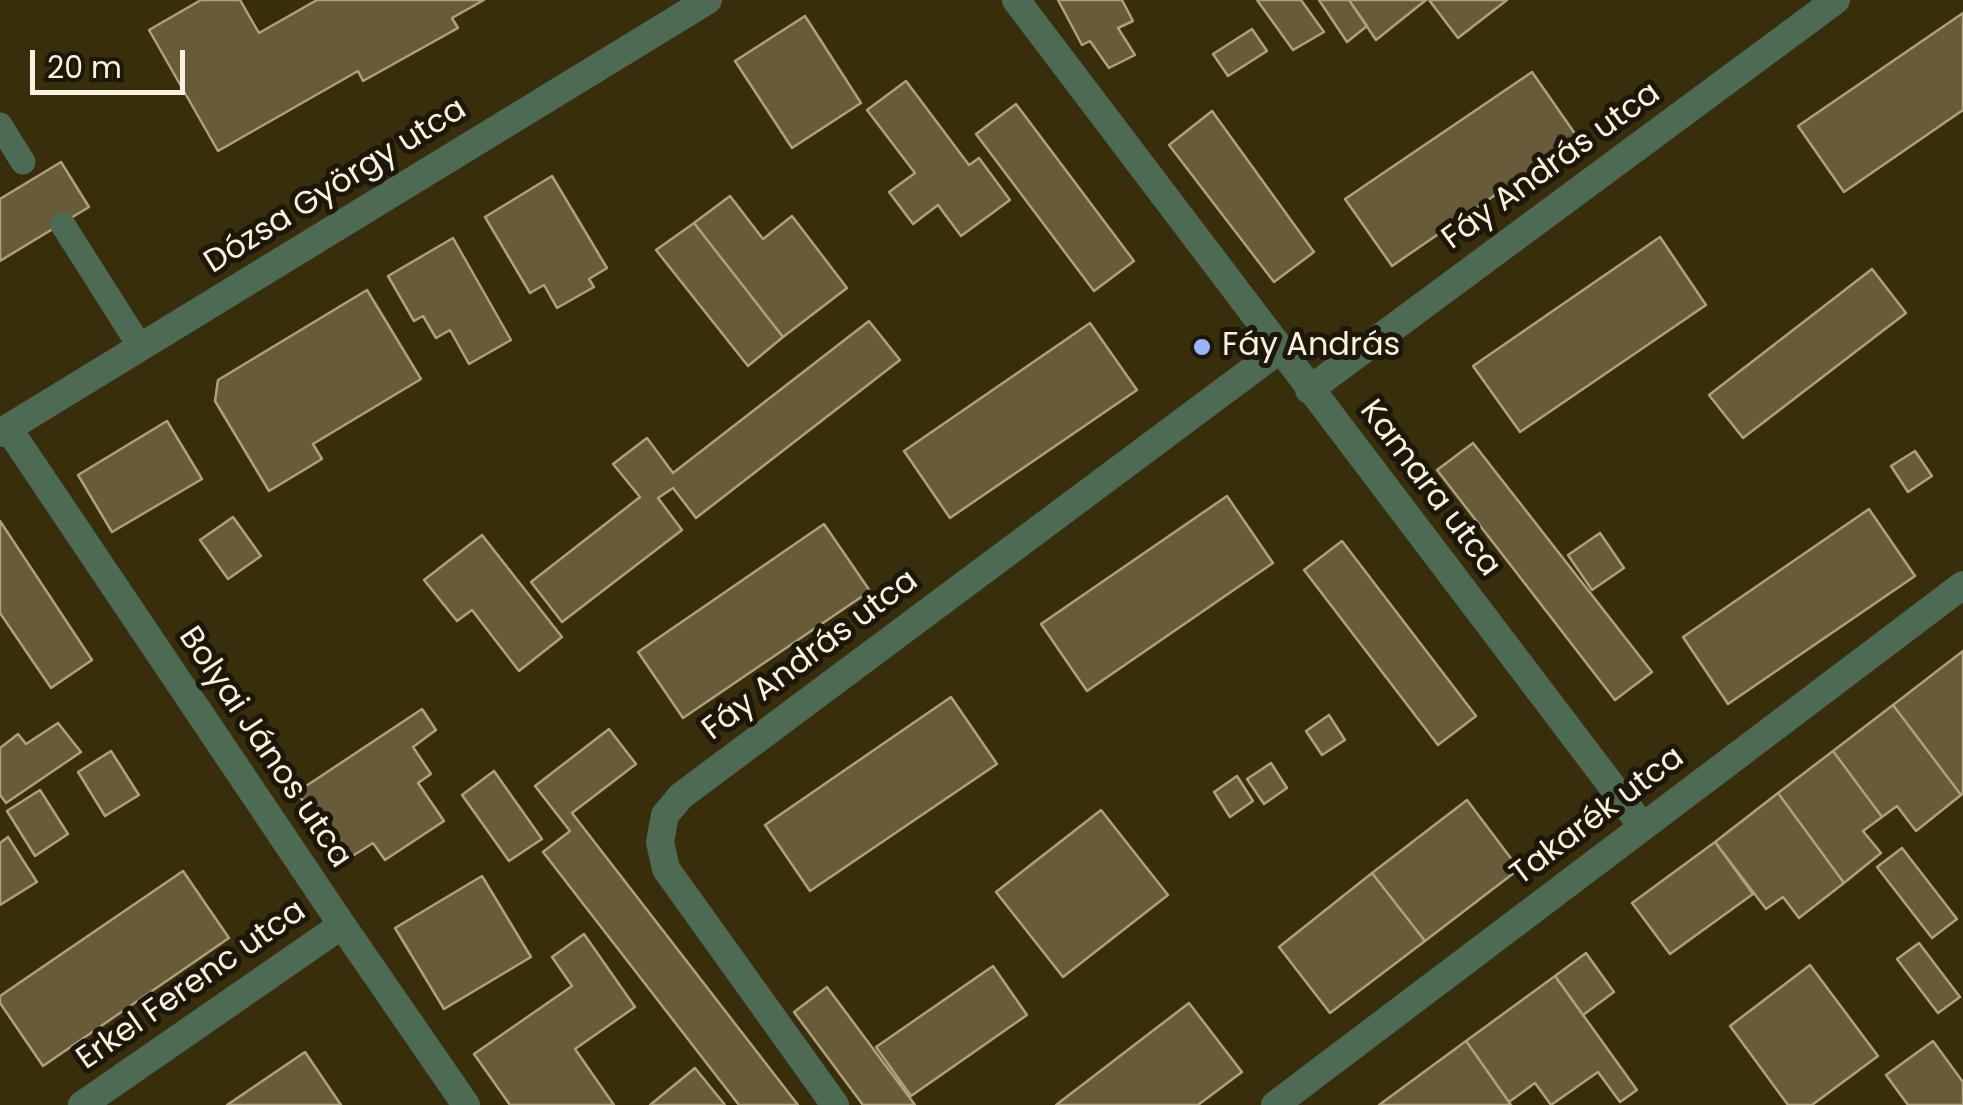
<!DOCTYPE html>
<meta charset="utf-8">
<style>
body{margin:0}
#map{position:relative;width:1963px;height:1105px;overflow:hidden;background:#392e0c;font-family:Poppins,sans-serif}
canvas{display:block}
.scale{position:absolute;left:30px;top:50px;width:155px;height:45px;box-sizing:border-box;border:5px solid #f8f2df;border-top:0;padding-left:12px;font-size:30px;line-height:35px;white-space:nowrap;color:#f8f2df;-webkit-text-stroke:8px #1c1709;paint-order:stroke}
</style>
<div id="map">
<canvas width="1963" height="1105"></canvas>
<div class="scale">20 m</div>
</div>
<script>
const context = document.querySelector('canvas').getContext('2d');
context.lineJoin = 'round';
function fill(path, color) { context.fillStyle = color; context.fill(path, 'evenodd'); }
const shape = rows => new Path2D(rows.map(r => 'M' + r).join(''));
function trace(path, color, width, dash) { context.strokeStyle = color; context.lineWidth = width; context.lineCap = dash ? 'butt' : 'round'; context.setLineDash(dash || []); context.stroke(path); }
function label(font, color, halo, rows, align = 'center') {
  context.font = font + ' Poppins,sans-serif'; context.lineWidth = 10; context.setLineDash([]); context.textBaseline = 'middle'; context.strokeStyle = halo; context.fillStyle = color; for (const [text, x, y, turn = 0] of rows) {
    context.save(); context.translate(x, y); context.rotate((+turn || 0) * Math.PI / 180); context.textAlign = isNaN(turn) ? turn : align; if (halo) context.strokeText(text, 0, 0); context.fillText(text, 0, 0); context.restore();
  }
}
const building = shape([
 [201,0,240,0,259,33,317,0,484,0,452,18,458,28,363,81,358,71,218,151,149,30,201,0],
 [1058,0,1122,0,1133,21,1118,28,1135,55,1109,68,1090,41,1082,45,1058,0],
 [1257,0,1301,0,1324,32,1293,50,1257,0],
 [1319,0,1349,0,1367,26,1347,42,1319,0],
 [1349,0,1426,0,1376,40,1349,0],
 [1429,0,1507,0,1458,38,1429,0],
 [1963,13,1963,110,1844,192,1798,126,1963,13],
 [805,16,861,103,792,148,735,61,805,16],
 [1252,29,1267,51,1228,76,1213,54,1252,29],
 [1532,72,1578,138,1392,266,1345,199,1532,72],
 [906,81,969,165,979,158,1010,200,961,236,938,205,913,224,889,192,915,173,867,110,906,81],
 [1016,104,1134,261,1094,291,976,134,1016,104],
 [1212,111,1314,252,1274,282,1169,145,1212,111],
 [61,162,89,207,0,261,0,199,61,162],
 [552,176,607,268,589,279,594,287,557,308,544,285,530,293,485,217,552,176],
 [730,196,763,239,792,216,847,288,783,337,694,223,730,196],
 [694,223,783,337,748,366,656,250,694,223],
 [1660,237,1706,305,1520,432,1473,366,1660,237],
 [453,238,511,340,469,364,450,330,436,338,423,316,414,321,388,276,453,238],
 [1872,269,1906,313,1743,438,1709,395,1872,269],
 [367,290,421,379,313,444,322,459,269,491,215,401,218,380,367,290],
 [869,321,900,360,696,518,673,488,658,498,682,530,562,622,531,582,640,497,613,464,647,438,673,473,869,321],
 [1090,323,1137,390,950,518,904,451,1090,323],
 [167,421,202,479,112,532,78,475,167,421],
 [1473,443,1652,672,1615,700,1437,470,1473,443],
 [1915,451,1932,476,1908,492,1891,466,1915,451],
 [1227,496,1273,563,1087,691,1041,624,1227,496],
 [1869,509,1915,576,1728,704,1683,637,1869,509],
 [233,517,261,556,228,579,200,540,233,517],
 [0,521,92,660,51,688,0,613,0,521],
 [824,524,870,591,683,718,638,652,824,524],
 [1600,533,1624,568,1592,590,1568,555,1600,533],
 [482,535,562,637,519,671,472,610,457,621,424,580,482,535],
 [1342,541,1476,716,1438,745,1304,570,1342,541],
 [1963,651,1963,793,1961,795,1893,705,1963,651],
 [951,697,997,764,810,891,765,825,951,697],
 [1893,705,1961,795,1916,831,1897,806,1882,817,1833,751,1893,705],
 [422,709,436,730,413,747,431,774,418,783,444,821,385,860,373,843,343,862,297,792,422,709],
 [1329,715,1345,740,1322,755,1306,731,1329,715],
 [58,723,81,752,6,803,0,795,0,748,18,734,26,744,58,723],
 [609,729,636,764,572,813,798,1105,739,1105,543,852,570,831,535,786,609,729],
 [111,751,139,795,105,816,78,772,111,751],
 [1833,751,1882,817,1863,831,1881,853,1844,883,1778,793,1833,751],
 [1271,763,1287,788,1264,804,1247,779,1271,763],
 [494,771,542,839,509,861,462,795,494,771],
 [1237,776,1253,801,1230,817,1214,792,1237,776],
 [40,790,68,834,35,856,7,811,40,790],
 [1778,793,1844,883,1799,918,1783,897,1766,909,1715,842,1778,793],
 [1467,800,1519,869,1425,941,1372,873,1467,800],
 [1101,810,1168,895,1063,977,996,892,1101,810],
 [8,837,37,882,0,905,0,843,8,837],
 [1715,842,1753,894,1670,954,1632,903,1715,842],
 [1902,848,1957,919,1932,938,1877,867,1902,848],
 [183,871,229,938,43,1066,0,1003,0,996,183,871],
 [1372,873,1425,941,1330,1013,1279,947,1372,873],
 [482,876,531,957,444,1009,395,928,482,876],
 [584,934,635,1007,575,1049,614,1105,510,1105,474,1054,572,986,552,957,584,934],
 [1919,943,1960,997,1938,1013,1897,959,1919,943],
 [1586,953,1614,992,1583,1015,1555,976,1586,953],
 [1810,965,1878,1056,1812,1105,1788,1105,1730,1026,1810,965],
 [993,966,1027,1015,911,1096,876,1047,993,966],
 [1555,976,1637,1090,1620,1102,1598,1072,1551,1105,1535,1083,1509,1102,1466,1041,1555,976],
 [827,987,915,1105,863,1105,794,1012,827,987],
 [1189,1003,1242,1072,1198,1105,1056,1105,1189,1003],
 [1466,1041,1511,1105,1379,1105,1466,1041],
 [1933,1041,1963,1082,1963,1105,1908,1105,1886,1075,1933,1041],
 [305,1052,341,1105,227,1105,305,1052],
 [695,1068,725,1105,650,1105,695,1068]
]);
fill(building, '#675b39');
trace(building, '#ada07d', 2.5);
trace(shape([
 [0,125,23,162],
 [63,225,141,348]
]), '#4d6a53', 25);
trace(shape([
 [1016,0,1643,827],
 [1309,390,1836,0],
 [8,428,342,925,466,1105],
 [0,433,708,0],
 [82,1105,342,925],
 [835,1105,666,869,660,842,665,815,681,796,1279,350],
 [1275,1105,1963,585]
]), '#4d6a53', 28);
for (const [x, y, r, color] of [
 [1202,347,10,"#9db4fd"]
]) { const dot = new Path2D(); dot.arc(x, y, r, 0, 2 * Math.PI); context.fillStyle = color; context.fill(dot); trace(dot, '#1c1709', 4); }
label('32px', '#f8f2df', '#1c1709', [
 ["Fáy András utca",1552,167,-36],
 ["Dózsa György utca",336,187,-32],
 ["Kamara utca",1429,489,53],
 ["Fáy András utca",811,656,-37],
 ["Bolyai János utca",264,748,56],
 ["Takarék utca",1598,817,-37],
 ["Erkel Ferenc utca",192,986,-35]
]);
label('32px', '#f8f2df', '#1c1709', [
 ["Fáy András",1222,347]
], 'left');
</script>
